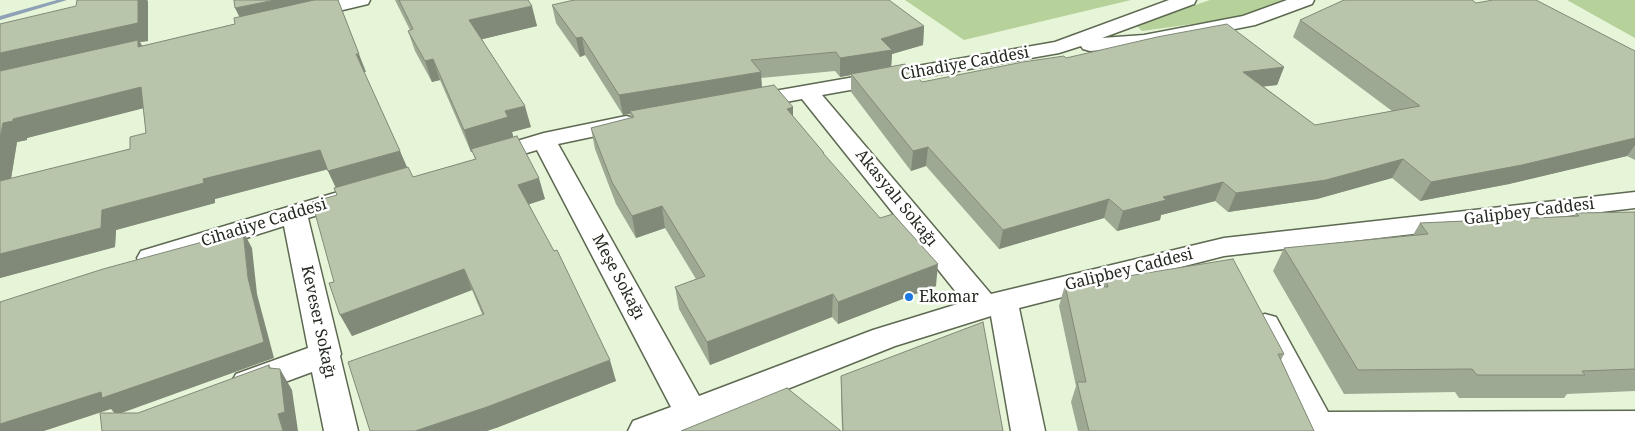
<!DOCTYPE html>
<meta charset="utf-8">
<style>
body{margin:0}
canvas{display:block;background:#e6f4d8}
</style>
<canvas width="1635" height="431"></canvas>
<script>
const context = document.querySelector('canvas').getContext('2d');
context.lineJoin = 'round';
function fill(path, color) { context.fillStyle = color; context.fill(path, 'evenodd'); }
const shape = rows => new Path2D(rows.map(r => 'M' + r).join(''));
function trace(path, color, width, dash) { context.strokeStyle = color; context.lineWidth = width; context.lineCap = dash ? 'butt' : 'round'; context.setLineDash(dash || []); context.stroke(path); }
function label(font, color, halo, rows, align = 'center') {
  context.font = font + ' "Noto Serif",serif'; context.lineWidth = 5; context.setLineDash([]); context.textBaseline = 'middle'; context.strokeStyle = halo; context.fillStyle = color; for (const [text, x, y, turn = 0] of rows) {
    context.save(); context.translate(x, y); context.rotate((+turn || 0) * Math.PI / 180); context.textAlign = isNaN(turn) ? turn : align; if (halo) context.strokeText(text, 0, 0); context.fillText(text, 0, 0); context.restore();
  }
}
fill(shape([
 [905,0,1131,0,964,40],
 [1210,0,1289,0,1243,17,1142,31,1136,25],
 [1567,0,1635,0,1635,38]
]), '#b6d199');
fill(shape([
 [57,0,67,0,0,20,0,16,57,0]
]), '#8ea1b6');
const street = shape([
 [336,0,370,0,368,4,305,19,298,17,295,13,298,9,336,0],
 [1169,0,1196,0,1194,4,1102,38,1144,35,1243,16,1287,0,1314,0,1312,4,1255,25,1144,47,1090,51,1083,49,1081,46,1059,53,822,95,991,294,1224,238,1635,192,1635,208,1224,256,1019,308,1045,431,1011,431,991,316,895,346,682,431,628,431,633,421,671,407,537,150,489,164,480,162,477,157,480,152,544,133,626,116,634,118,638,123,634,128,558,144,699,396,873,330,964,302,802,99,748,109,740,107,737,102,740,97,1055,42,1169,0],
 [348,189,357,191,361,197,357,203,308,218,341,354,340,356,358,431,324,431,312,372,247,396,236,392,231,383,236,374,308,348,284,226,151,268,141,265,137,258,141,251,348,189],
 [1265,314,1276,317,1328,412,1635,411,1635,431,1304,431,1250,325,1254,317,1265,314]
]);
trace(street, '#5d6951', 3);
fill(street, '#fff');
fill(shape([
 [395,0,528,0,537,26,482,39,531,127,512,132,513,137,545,199,529,204,616,381,496,428,482,314,472,290,352,336,334,282,337,195,336,188,327,169,215,199,215,203,116,230,115,247,0,278,0,24,148,1,148,41,140,42,142,46,235,24,239,17,366,72,364,72,407,167,413,177,475,159,472,151,471,152,440,80,432,82,415,51,408,31,410,30],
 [143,108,146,133,130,149,11,179,17,142,27,140,27,138],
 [1476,3,1635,51,1635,160,1627,156,1509,184,1420,201,1392,178,1317,199,1228,212,1215,201,1161,215,1160,220,1117,231,1104,218,999,249,926,166,911,171,851,92,851,75,840,77,835,71,761,78,762,87,793,107,793,116,824,153,824,155,936,286,838,324,832,317,710,365,679,309,675,287,696,279,665,228,636,238,616,204,595,149,591,128,631,118,630,114,623,115,585,55,580,57,556,23,552,5,924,26,923,45,892,54,891,67,922,82,1066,58,1284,67,1277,85,1263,86,1315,125,1392,111,1293,37,1300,20],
 [1635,212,1635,391,1567,394,1564,398,1459,398,1455,392,1344,394,1273,271,1284,248,1413,235,1420,223,1574,216,1576,213],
 [1105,276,1284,354,1281,360,1314,431,1078,431,1071,402,1076,386,1059,306,1065,285,1102,287],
 [841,376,1003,431,842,431,841,396]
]), '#9ea993');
fill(shape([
 [138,0,147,0,148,1,148,41,140,42,148,57,0,74,0,53],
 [275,0,329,0,241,20,235,8],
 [338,0,366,72,363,72,356,54],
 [532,6,537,26,475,41,469,20],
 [924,26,923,45,892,54,891,69,851,74,851,75,840,77,840,58,881,39],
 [582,37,585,55,580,57,576,38],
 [433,59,440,80,432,82,425,61],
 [1284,67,1277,85,1236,90,1243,72],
 [761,72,762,91,630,111,630,114,623,115,619,95],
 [141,87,152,106,27,138,27,140,17,142,7,203,0,194,0,138,3,123,13,119],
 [525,106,531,127,512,132,514,139,471,152,464,130,505,111],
 [793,107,793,128,787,109],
 [1635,138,1635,145,1627,156,1509,184,1420,201,1431,182],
 [928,147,926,166,911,171,913,151],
 [320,150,329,169,215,199,215,203,116,230,115,247,0,278,0,254,102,210,203,179],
 [400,151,408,170,337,190,328,171],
 [1403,159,1392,178,1317,199,1228,212,1236,193],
 [539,178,545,199,524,206,518,185],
 [1223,182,1215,201,1161,215,1160,220,1117,231,1123,211,1163,197],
 [1109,199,1104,218,999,249,1003,230],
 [662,206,665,228,636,238,632,216],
 [243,231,252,248,257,294,274,358,116,415,111,409,44,431,0,431,0,424,248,278],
 [938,264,936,286,838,324,838,302],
 [464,269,472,290,352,336,340,315],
 [833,294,832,317,710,365,707,342],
 [610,360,616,381,496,428,487,431,415,431],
 [269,365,282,386,280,369,292,390,298,431,283,431,278,414]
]), '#818a78');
const building = shape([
 [77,0,138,0,138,23,0,53,0,24,76,6,77,0],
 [234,0,275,0,235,8,234,0],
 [314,0,338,0,359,54,356,54,400,151,328,171,320,150,203,179,204,183,102,210,101,228,0,254,0,181,130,149,130,137,146,133,141,87,13,119,13,121,3,123,0,138,0,71,138,40,138,47,235,24,234,18,314,0],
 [399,0,528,0,532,6,469,20,525,106,505,111,508,117,464,130,433,59,425,61,408,31,413,29,399,0],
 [574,0,889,0,924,26,881,39,892,50,840,58,836,52,751,60,761,72,619,95,582,37,576,38,552,5,574,0],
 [1344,0,1472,0,1476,3,1493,0,1536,0,1635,51,1635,138,1522,165,1431,182,1403,159,1326,180,1236,193,1223,182,1163,197,1166,200,1123,211,1109,199,1003,230,928,147,913,151,851,74,905,64,922,82,1023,62,1064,56,1066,58,1157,37,1227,24,1284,67,1243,72,1315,125,1420,106,1300,20,1344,0],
 [774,85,793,107,787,109,824,153,823,153,880,218,893,214,938,264,838,302,833,294,707,342,675,287,705,276,662,206,632,216,612,182,591,128,634,117,630,111,774,85],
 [517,136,539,178,518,185,554,251,557,250,610,360,487,407,415,431,370,431,348,362,484,314,464,269,340,315,329,283,334,282,312,202,337,195,334,188,408,167,413,177,476,159,471,149,517,136],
 [1635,212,1635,369,1582,371,1585,375,1477,375,1472,369,1358,370,1284,248,1428,234,1420,223,1579,216,1576,213,1635,212],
 [243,231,248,278,264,342,102,398,101,392,0,424,0,302,103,269,243,231],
 [1233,259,1284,354,1278,354,1314,431,1089,431,1077,382,1086,382,1065,285,1108,287,1105,276,1122,277,1233,259],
 [983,322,1003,431,843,431,841,376,983,322],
 [269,365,269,368,280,369,285,412,278,414,283,431,102,431,100,413,138,413,269,365],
 [787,388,841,431,681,431,787,388]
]);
fill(building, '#b8c5ab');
trace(building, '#818a78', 1);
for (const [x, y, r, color] of [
 [909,297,5,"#1978e1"]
]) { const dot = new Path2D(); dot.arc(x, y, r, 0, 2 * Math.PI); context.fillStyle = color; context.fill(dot); trace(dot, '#fff', 2); }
label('16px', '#24291f', '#fff', [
 ["Cihadiye Caddesi",965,64,-10],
 ["Akasyalı Sokağı",896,198,51],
 ["Galipbey Caddesi",1529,212,-7],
 ["Cihadiye Caddesi",264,223,-17],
 ["Galipbey Caddesi",1129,270,-14],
 ["Meşe Sokağı",618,277,62],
 ["Keveser Sokağı",318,322,78]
]);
label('16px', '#24291f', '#fff', [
 ["Ekomar",919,297]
], 'left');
</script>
